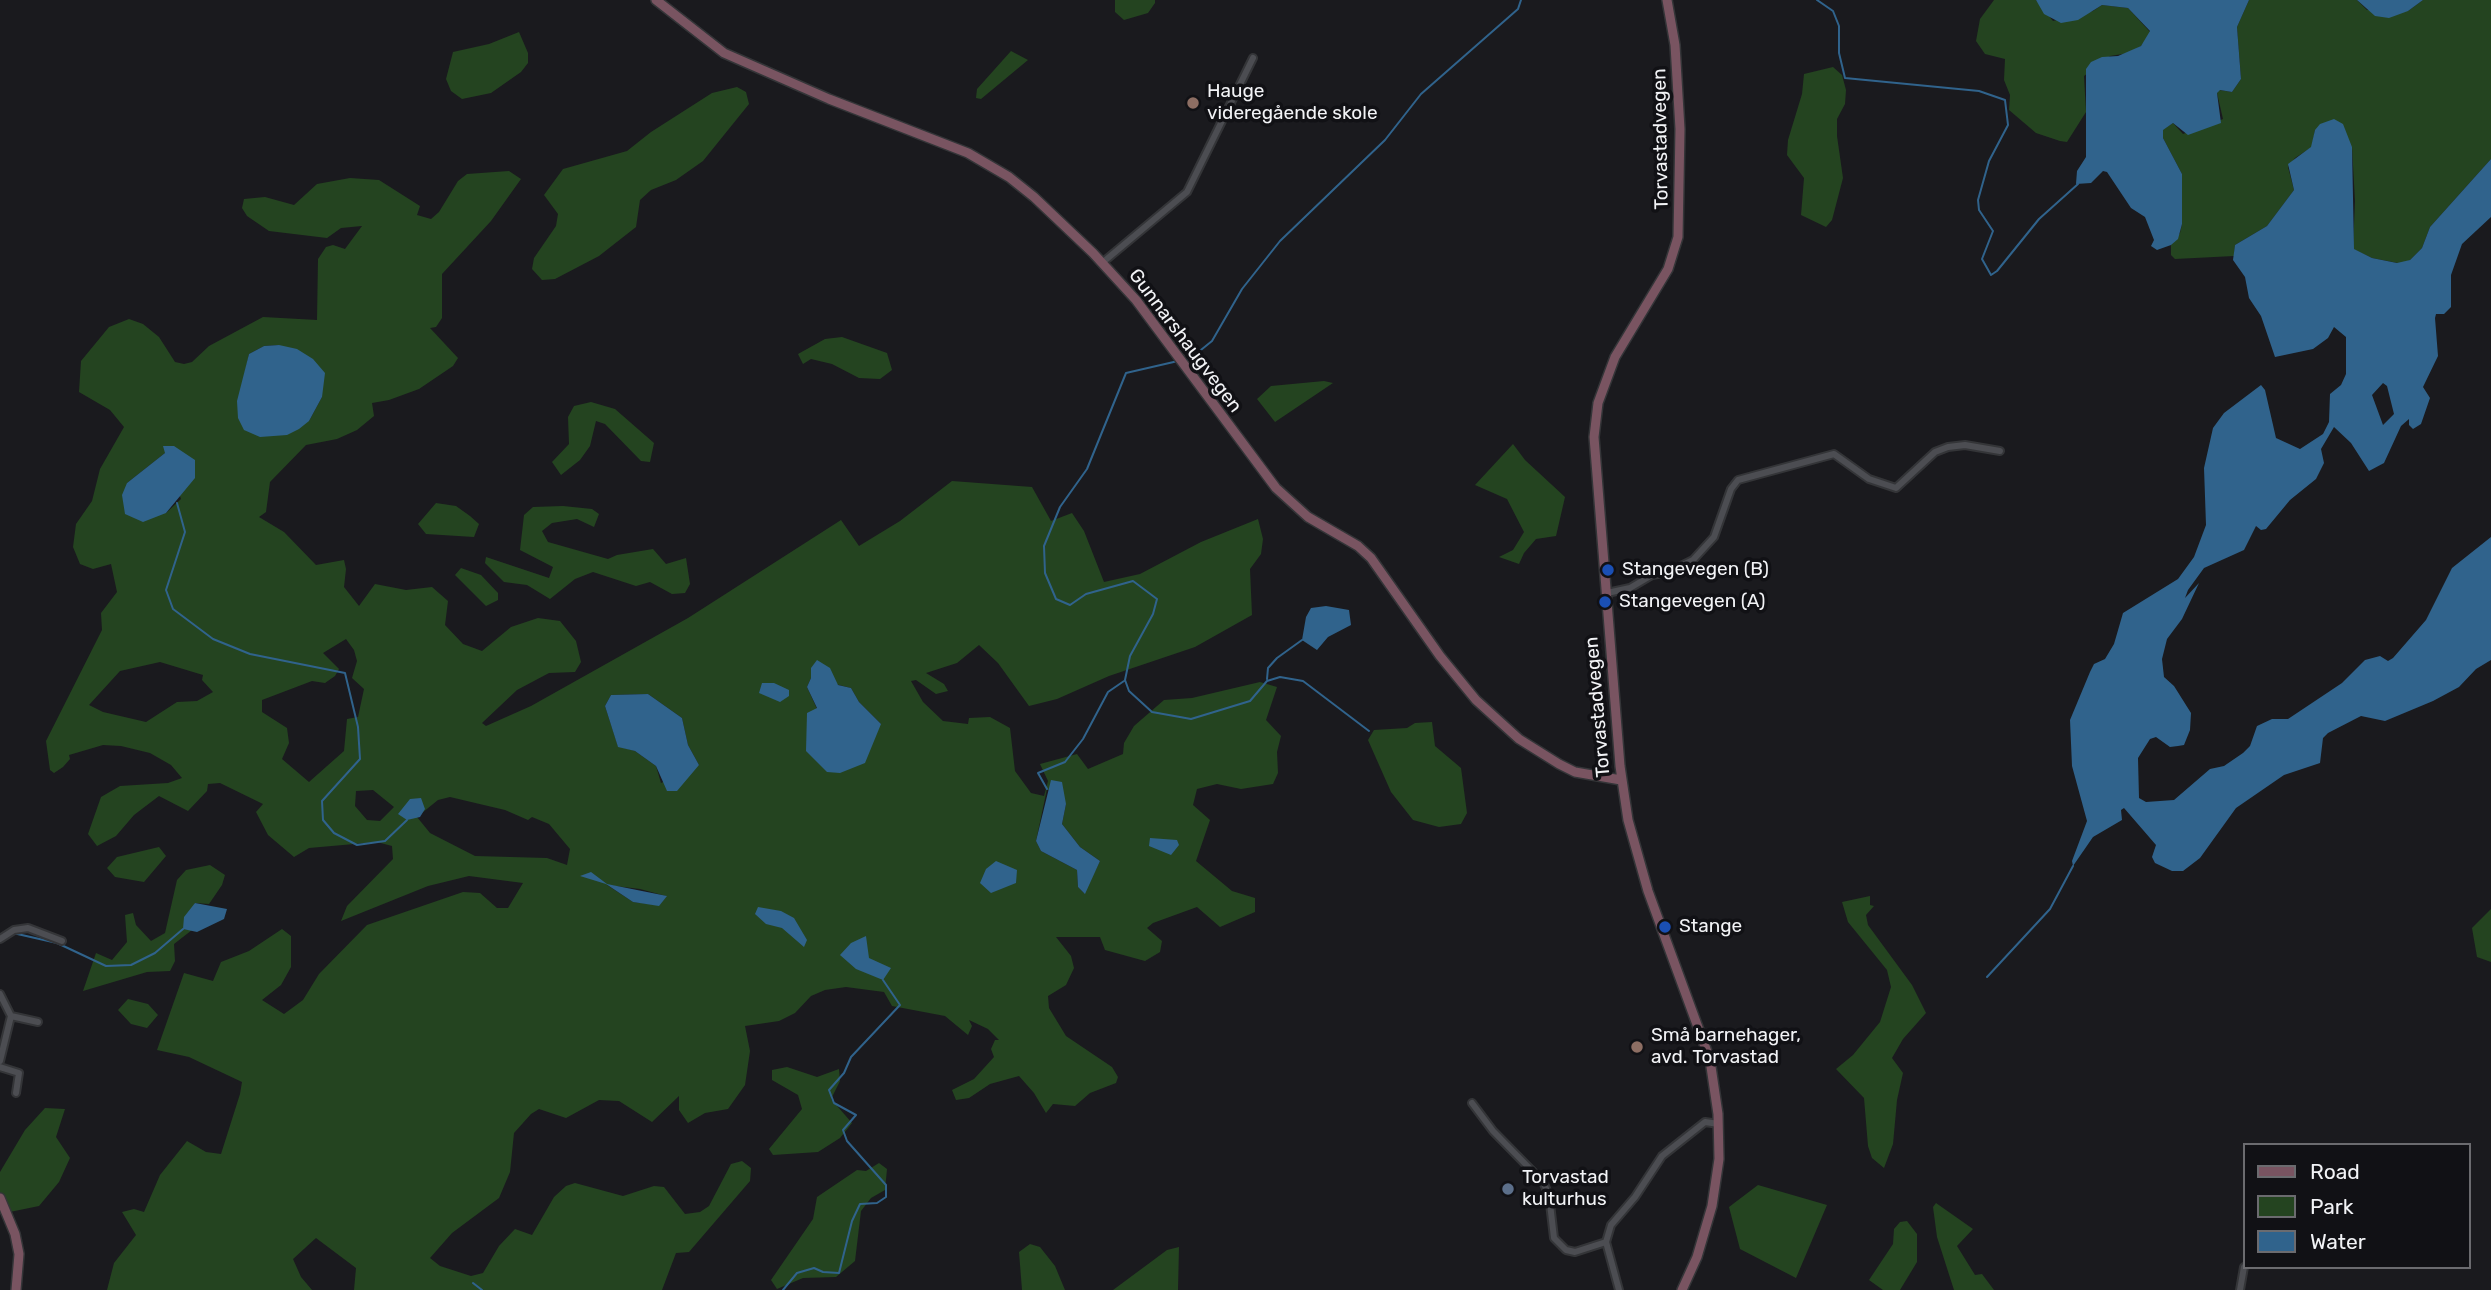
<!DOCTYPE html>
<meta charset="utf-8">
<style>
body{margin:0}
#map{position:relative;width:2491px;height:1290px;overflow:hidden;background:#1a1a1e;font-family:Rubik,sans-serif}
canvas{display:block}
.legend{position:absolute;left:2243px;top:1143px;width:228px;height:126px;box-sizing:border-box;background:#111115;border:2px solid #6b6b6f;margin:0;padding:9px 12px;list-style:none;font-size:21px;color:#f2f3f6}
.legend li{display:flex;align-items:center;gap:14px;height:35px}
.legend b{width:35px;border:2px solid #6b6b6f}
</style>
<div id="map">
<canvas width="2491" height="1290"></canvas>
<ul class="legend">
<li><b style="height:9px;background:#795461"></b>Road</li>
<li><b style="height:19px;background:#244420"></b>Park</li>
<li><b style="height:19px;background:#30638c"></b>Water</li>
</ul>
</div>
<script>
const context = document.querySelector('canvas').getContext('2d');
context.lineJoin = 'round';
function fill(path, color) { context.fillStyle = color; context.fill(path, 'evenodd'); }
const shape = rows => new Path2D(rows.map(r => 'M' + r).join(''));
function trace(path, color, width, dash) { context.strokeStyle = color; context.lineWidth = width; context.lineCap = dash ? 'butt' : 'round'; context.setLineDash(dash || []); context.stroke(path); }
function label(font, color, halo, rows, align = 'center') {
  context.font = font + ' Rubik,sans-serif'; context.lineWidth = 7; context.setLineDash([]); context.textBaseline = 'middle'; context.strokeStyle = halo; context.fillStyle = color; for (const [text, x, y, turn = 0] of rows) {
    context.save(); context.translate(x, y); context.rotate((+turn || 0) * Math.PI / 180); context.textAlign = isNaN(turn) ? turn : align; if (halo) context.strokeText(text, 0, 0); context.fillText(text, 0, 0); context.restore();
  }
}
fill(shape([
 [1115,0,1155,0,1155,3,1148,13,1124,20,1115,12],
 [1994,0,2036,0,2053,21,2093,11,2102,5,2128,8,2151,33,2141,46,2129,53,2110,56,2084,76,2086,112,2067,142,2060,141,2036,133,2009,110,2010,95,2004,80,2005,59,1985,54,1976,41,1980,19],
 [2249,0,2357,0,2367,10,2408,11,2423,0,2491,0,2491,159,2430,227,2422,248,2410,260,2403,264,2372,258,2353,249,2355,201,2352,147,2315,130,2312,147,2295,158,2288,167,2294,190,2267,226,2235,245,2234,256,2175,259,2171,255,2171,245,2180,233,2182,224,2182,174,2163,138,2162,130,2173,123,2183,134,2223,119,2217,93,2219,90,2232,92,2241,79,2237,27],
 [519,32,528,53,528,63,521,72,491,93,462,99,451,91,446,79,453,52,489,44],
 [1011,51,1028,60,981,99,976,98,977,89],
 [1833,67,1842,75,1846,90,1845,104,1837,119,1837,136,1843,178,1832,220,1826,227,1801,215,1804,178,1787,155,1788,140,1802,94,1804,74],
 [737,87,746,92,749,104,703,161,676,180,651,190,640,200,636,227,599,256,555,279,542,280,532,269,534,258,556,226,558,214,544,195,563,169,627,151,651,132,712,93],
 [509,171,521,179,491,221,442,274,442,318,436,327,430,328,458,358,453,366,419,389,389,400,372,403,374,416,357,430,337,439,306,445,270,482,266,512,259,517,284,532,316,565,344,560,346,569,344,587,359,606,375,584,406,590,432,587,448,601,445,625,463,644,482,651,511,627,538,618,560,621,576,641,581,662,575,672,549,673,517,690,482,723,486,726,531,706,688,618,841,520,859,546,900,521,952,481,1032,487,1051,521,1072,513,1084,531,1104,582,1140,574,1201,542,1258,519,1263,539,1261,554,1250,569,1252,615,1195,647,1109,676,1057,699,1029,706,998,663,979,645,957,663,926,673,944,684,948,691,936,694,916,680,911,681,923,702,943,721,968,724,969,718,990,717,1010,728,1015,771,1031,793,1044,796,1048,781,1040,764,1077,754,1088,769,1123,754,1124,743,1134,726,1164,700,1192,698,1260,682,1277,687,1266,720,1281,736,1277,752,1278,773,1273,784,1241,789,1217,784,1197,789,1193,805,1210,820,1196,861,1232,891,1255,898,1255,912,1220,927,1197,907,1153,923,1147,928,1162,941,1160,952,1145,961,1105,950,1100,937,1056,937,1071,956,1074,968,1066,985,1048,996,1049,1008,1066,1036,1112,1067,1118,1077,1116,1083,1090,1093,1075,1106,1053,1104,1046,1113,1034,1093,1019,1076,990,1084,969,1098,956,1100,952,1090,974,1079,994,1057,991,1049,995,1040,999,1040,988,1029,969,1020,972,1026,968,1035,945,1016,892,1006,884,992,846,987,825,990,811,996,795,1013,779,1021,745,1026,750,1051,745,1085,728,1109,705,1113,688,1123,679,1110,679,1096,652,1122,619,1101,599,1100,566,1118,539,1109,531,1114,514,1133,510,1172,499,1198,452,1233,430,1258,440,1266,471,1276,483,1273,499,1246,515,1229,532,1235,554,1197,566,1186,575,1183,623,1196,654,1186,664,1187,685,1214,700,1212,709,1206,731,1164,742,1161,751,1168,750,1181,689,1252,676,1253,662,1290,354,1290,356,1268,316,1238,293,1259,301,1277,312,1290,107,1290,114,1263,136,1235,122,1212,134,1209,144,1212,160,1175,187,1141,206,1152,221,1154,240,1094,242,1082,189,1057,157,1050,184,973,213,981,221,962,249,951,282,929,291,936,291,967,281,985,262,1000,284,1014,303,1000,319,974,367,925,463,892,480,893,497,908,508,908,523,883,469,876,428,886,341,921,347,906,393,859,392,846,377,842,309,848,294,857,268,835,256,812,263,804,220,783,208,784,207,791,188,811,159,796,134,815,116,836,97,846,88,834,101,797,120,786,168,783,182,778,171,765,150,753,121,746,103,745,69,755,70,759,63,767,54,773,50,770,46,741,102,630,101,613,117,592,111,564,93,569,80,564,73,547,76,524,92,501,100,469,124,427,110,410,79,392,81,361,109,327,129,319,143,324,159,337,175,362,184,364,192,362,209,346,263,317,317,320,318,259,326,247,333,245,345,249,362,226,341,228,327,238,269,231,247,216,242,208,244,199,265,197,294,205,317,184,350,178,379,180,420,206,417,215,431,219,439,212,458,181,467,174],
 [279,345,322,397,309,421,244,377,249,354,264,346],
 [165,453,181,499,166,513,127,483],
 [346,639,354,650,357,661,352,678,364,689,358,717,347,719,344,751,309,782,282,759,289,743,287,728,262,712,262,700,312,681,325,683,335,676,339,669,323,653],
 [160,662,203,675,202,680,213,692,197,701,177,702,146,722,103,712,89,705,120,671],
 [811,678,851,688,859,702,881,724,817,709,807,687],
 [648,694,682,718,688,745,699,765,661,783,656,766,635,751,618,746,605,706,611,695],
 [1047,789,1066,804,1062,824,1080,847,1100,861,1084,893,1078,887,1077,870,1041,851,1036,841],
 [373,790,394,807,380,821,367,820,355,806,356,791],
 [450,797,505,810,528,820,532,817,549,824,570,849,567,865,547,858,475,856,430,833,417,817,438,800],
 [607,885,640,889,666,896,659,905,633,902],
 [842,337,887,353,892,370,880,379,859,378,832,364,811,359,803,364,798,354,825,339],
 [1324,381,1333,383,1275,422,1257,399,1271,386],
 [591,402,615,409,654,443,650,462,641,461,605,424,596,421,590,446,580,460,561,475,552,462,569,444,568,417,574,406],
 [1513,444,1525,460,1565,497,1556,536,1536,539,1524,553,1519,564,1499,557,1513,550,1524,532,1507,499,1475,485],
 [436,503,456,506,470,516,479,524,474,537,426,534,418,524],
 [563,506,592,509,599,514,594,527,577,519,552,523,542,531,548,542,608,559,617,555,653,549,666,564,686,558,690,584,685,593,672,594,650,582,636,586,593,572,575,579,550,599,527,585,504,582,485,563,486,557,549,578,553,567,520,550,524,515,533,507],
 [461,568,481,575,498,593,498,600,486,606,455,575],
 [1432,722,1435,746,1461,768,1467,813,1461,824,1439,827,1413,820,1391,792,1368,740,1374,730,1407,728,1415,723],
 [159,847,166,856,144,882,115,877,107,868,117,857],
 [210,865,225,875,222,885,209,904,195,903,183,929,192,930,174,944,175,961,170,971,147,972,83,991,96,953,112,960,127,942,125,915,133,913,136,925,151,941,165,933,177,880,186,870],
 [1870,896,1870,905,1874,906,1866,915,1868,925,1912,985,1926,1013,1903,1039,1892,1058,1903,1073,1897,1100,1893,1144,1884,1168,1872,1158,1868,1146,1864,1098,1836,1069,1853,1055,1880,1022,1891,987,1887,970,1848,922,1842,902],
 [2491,909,2491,962,2477,957,2472,928],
 [128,999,148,1004,158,1015,147,1028,131,1024,118,1010],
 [787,1067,817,1077,839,1069,840,1081,831,1099,852,1123,840,1138,818,1152,773,1155,769,1149,802,1109,798,1095,772,1080,772,1070],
 [45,1108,65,1109,56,1137,70,1158,59,1182,39,1206,0,1214,0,1172,25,1130],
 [879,1163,887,1169,885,1190,871,1198,861,1211,855,1261,836,1277,803,1278,777,1289,771,1280,813,1219,817,1197,857,1170,866,1171],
 [1758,1185,1827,1205,1796,1278,1740,1249,1729,1207],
 [1936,1203,1973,1229,1957,1246,1975,1275,1982,1274,1994,1290,1954,1290,1937,1237,1933,1207],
 [1907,1221,1917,1234,1917,1262,1900,1290,1883,1290,1869,1280,1893,1244,1894,1229,1900,1222],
 [1030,1244,1040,1247,1055,1266,1065,1290,1022,1290,1019,1252],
 [1179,1247,1178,1290,1113,1290,1167,1250]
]), '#244420');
fill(shape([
 [2036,0,2249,0,2237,27,2241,79,2232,92,2220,90,2217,93,2221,123,2188,135,2173,123,2163,130,2163,138,2182,174,2182,224,2178,239,2171,245,2157,250,2151,246,2154,240,2145,217,2131,208,2107,172,2103,171,2091,183,2076,184,2077,171,2086,157,2086,69,2091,62,2102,57,2118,56,2141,46,2150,31,2128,8,2102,5,2078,20,2061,23,2044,14],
 [2357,0,2423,0,2408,11,2389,18,2375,16],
 [2334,119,2343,124,2352,147,2354,249,2372,258,2397,263,2410,260,2422,248,2430,227,2491,159,2491,217,2462,244,2451,275,2451,307,2444,314,2436,314,2435,318,2438,356,2423,387,2430,398,2421,424,2413,429,2409,425,2409,419,2401,426,2384,463,2369,471,2351,443,2334,427,2321,449,2324,463,2316,479,2290,500,2266,529,2261,530,2256,526,2244,550,2204,568,2188,590,2185,598,2199,583,2182,619,2167,639,2162,659,2164,677,2174,686,2191,713,2190,730,2184,745,2178,746,2170,747,2156,737,2150,739,2138,758,2139,798,2146,802,2174,800,2210,769,2224,766,2243,753,2250,746,2257,726,2272,719,2288,719,2342,683,2365,660,2380,656,2388,661,2393,658,2426,620,2452,568,2491,537,2491,660,2476,669,2459,687,2433,701,2385,721,2361,716,2328,733,2323,738,2320,763,2284,775,2236,808,2200,858,2183,871,2172,871,2155,863,2152,857,2156,845,2124,808,2121,810,2122,820,2093,837,2073,866,2072,861,2087,821,2072,766,2070,720,2090,672,2094,664,2105,659,2114,644,2123,613,2178,579,2194,557,2206,525,2204,468,2213,428,2224,413,2261,385,2265,390,2276,438,2300,449,2323,434,2329,422,2330,394,2341,385,2346,374,2346,337,2334,327,2328,338,2313,349,2275,357,2261,316,2249,298,2245,277,2233,260,2235,245,2267,226,2294,190,2288,164,2311,147,2315,130,2320,124],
 [2383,383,2387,386,2394,414,2383,425,2372,395],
 [279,345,297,349,313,359,325,373,322,397,309,421,299,429,287,435,260,437,244,430,238,418,237,401,249,354,264,346],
 [163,446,174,446,195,460,195,478,166,513,143,522,125,514,122,495,127,483,165,453],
 [1326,606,1349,610,1351,625,1328,637,1317,650,1302,640,1306,617,1311,608],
 [817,660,830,668,838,685,851,688,859,702,881,724,865,763,840,773,827,772,806,751,807,713,817,708,807,687,811,678,811,668],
 [762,683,774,683,789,690,789,696,780,702,759,693],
 [648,694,682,718,688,745,699,765,677,791,667,791,656,766,635,751,618,747,605,706,611,695],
 [1051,780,1062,782,1066,804,1062,824,1080,847,1100,861,1085,894,1078,887,1077,870,1041,851,1036,841],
 [421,798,425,809,420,817,407,820,398,814,410,799],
 [1150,838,1177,840,1179,845,1171,855,1149,846],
 [996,861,1017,870,1016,883,991,893,980,883,986,869],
 [591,872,607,884,667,896,659,906,633,902,606,884,580,876],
 [195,903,227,909,224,919,197,932,183,929,184,917],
 [758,907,781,911,794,918,807,940,804,947,782,928,766,924,755,914],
 [866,936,869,958,891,968,883,980,856,969,840,955,851,943]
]), '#30638c');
trace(shape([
 [1817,0,1833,11,1839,26,1839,53,1845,78,1979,91,2005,100,2008,125,1989,161,1978,200,1979,210,1993,231,1982,259,1991,275,1997,271,2039,219,2078,184],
 [1184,360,1191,358,1212,341,1242,289,1280,241,1385,140,1421,94,1518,9,1521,0],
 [1178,361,1126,373,1087,469,1060,507,1044,546,1045,573,1056,599,1070,605,1086,594,1133,581,1157,599,1153,614,1130,656,1125,680,1129,691,1152,712,1191,719,1250,701,1267,681,1280,677,1303,681,1369,731],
 [177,503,185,532,166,590,173,609,213,639,250,654,345,673,358,727,360,759,322,801,323,820,334,833,357,845,385,841,407,820],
 [1267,679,1268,668,1277,658,1302,640],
 [1047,789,1038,773,1065,762,1083,739,1108,692,1124,681],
 [13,933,57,943,106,966,131,965,155,953,183,929],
 [1987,977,2050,909,2073,866],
 [473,1283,482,1290],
 [783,1290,797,1273,814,1268,823,1272,839,1273,852,1221,860,1204,877,1203,886,1197,886,1185,847,1141,843,1130,856,1115,834,1103,829,1090,844,1073,851,1057,900,1005,883,980]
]), '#30638c', 2);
const street = shape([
 [1102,263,1187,192,1253,58],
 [1607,593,1630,588,1652,575,1669,572,1693,560,1714,537,1731,489,1738,480,1834,454,1869,479,1896,488,1935,452,1948,447,1965,445,2000,451],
 [0,939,14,930,28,928,62,941],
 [0,994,11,1016,0,1061],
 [11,1016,38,1022],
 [0,1067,19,1073,16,1093],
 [1472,1103,1493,1131,1543,1182,1549,1195,1554,1238,1566,1250,1575,1252,1606,1242],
 [1619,1290,1606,1242,1611,1225,1635,1197,1662,1156,1705,1122,1719,1124],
 [2240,1290,2244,1267]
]);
const secondary = shape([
 [656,0,724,53,829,99,968,153,1009,177,1034,197,1093,253,1136,300,1276,488,1308,517,1358,546,1371,558,1440,656,1476,700,1519,739,1559,764,1575,772,1621,780],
 [1667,0,1675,45,1680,129,1678,237,1668,269,1615,357,1598,403,1594,437,1620,766,1628,820,1648,891,1710,1060,1718,1114,1719,1159,1712,1206,1697,1257,1682,1290],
 [0,1198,15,1234,19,1254,16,1290]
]);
trace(street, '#343538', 10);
trace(secondary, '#343538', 12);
trace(street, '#4c4d52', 6);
trace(secondary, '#795461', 9);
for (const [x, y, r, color] of [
 [1193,103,7,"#8d6e63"],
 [1608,570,7,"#1a4fb4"],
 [1605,602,7,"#1a4fb4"],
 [1665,927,7,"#1a4fb4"],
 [1637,1047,7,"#8d6e63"],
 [1508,1189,7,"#5c6f8a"]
]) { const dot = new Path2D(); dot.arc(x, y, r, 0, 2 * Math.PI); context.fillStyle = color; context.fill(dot); trace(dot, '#111115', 2.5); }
label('19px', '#f2f3f6', '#111115', [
 ["Hauge",1207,92],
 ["videregående skole",1207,114],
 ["Stangevegen (B)",1622,570],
 ["Stangevegen (A)",1619,602],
 ["Stange",1679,927],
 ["Små barnehager,",1651,1036],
 ["avd. Torvastad",1651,1058],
 ["Torvastad",1522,1178],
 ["kulturhus",1522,1200]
], 'left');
label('19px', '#f2f3f6', '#111115', [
 ["Torvastadvegen",1661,139,-91],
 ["Gunnarshaugvegen",1185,341,53],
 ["Torvastadvegen",1598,707,-95]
]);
</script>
